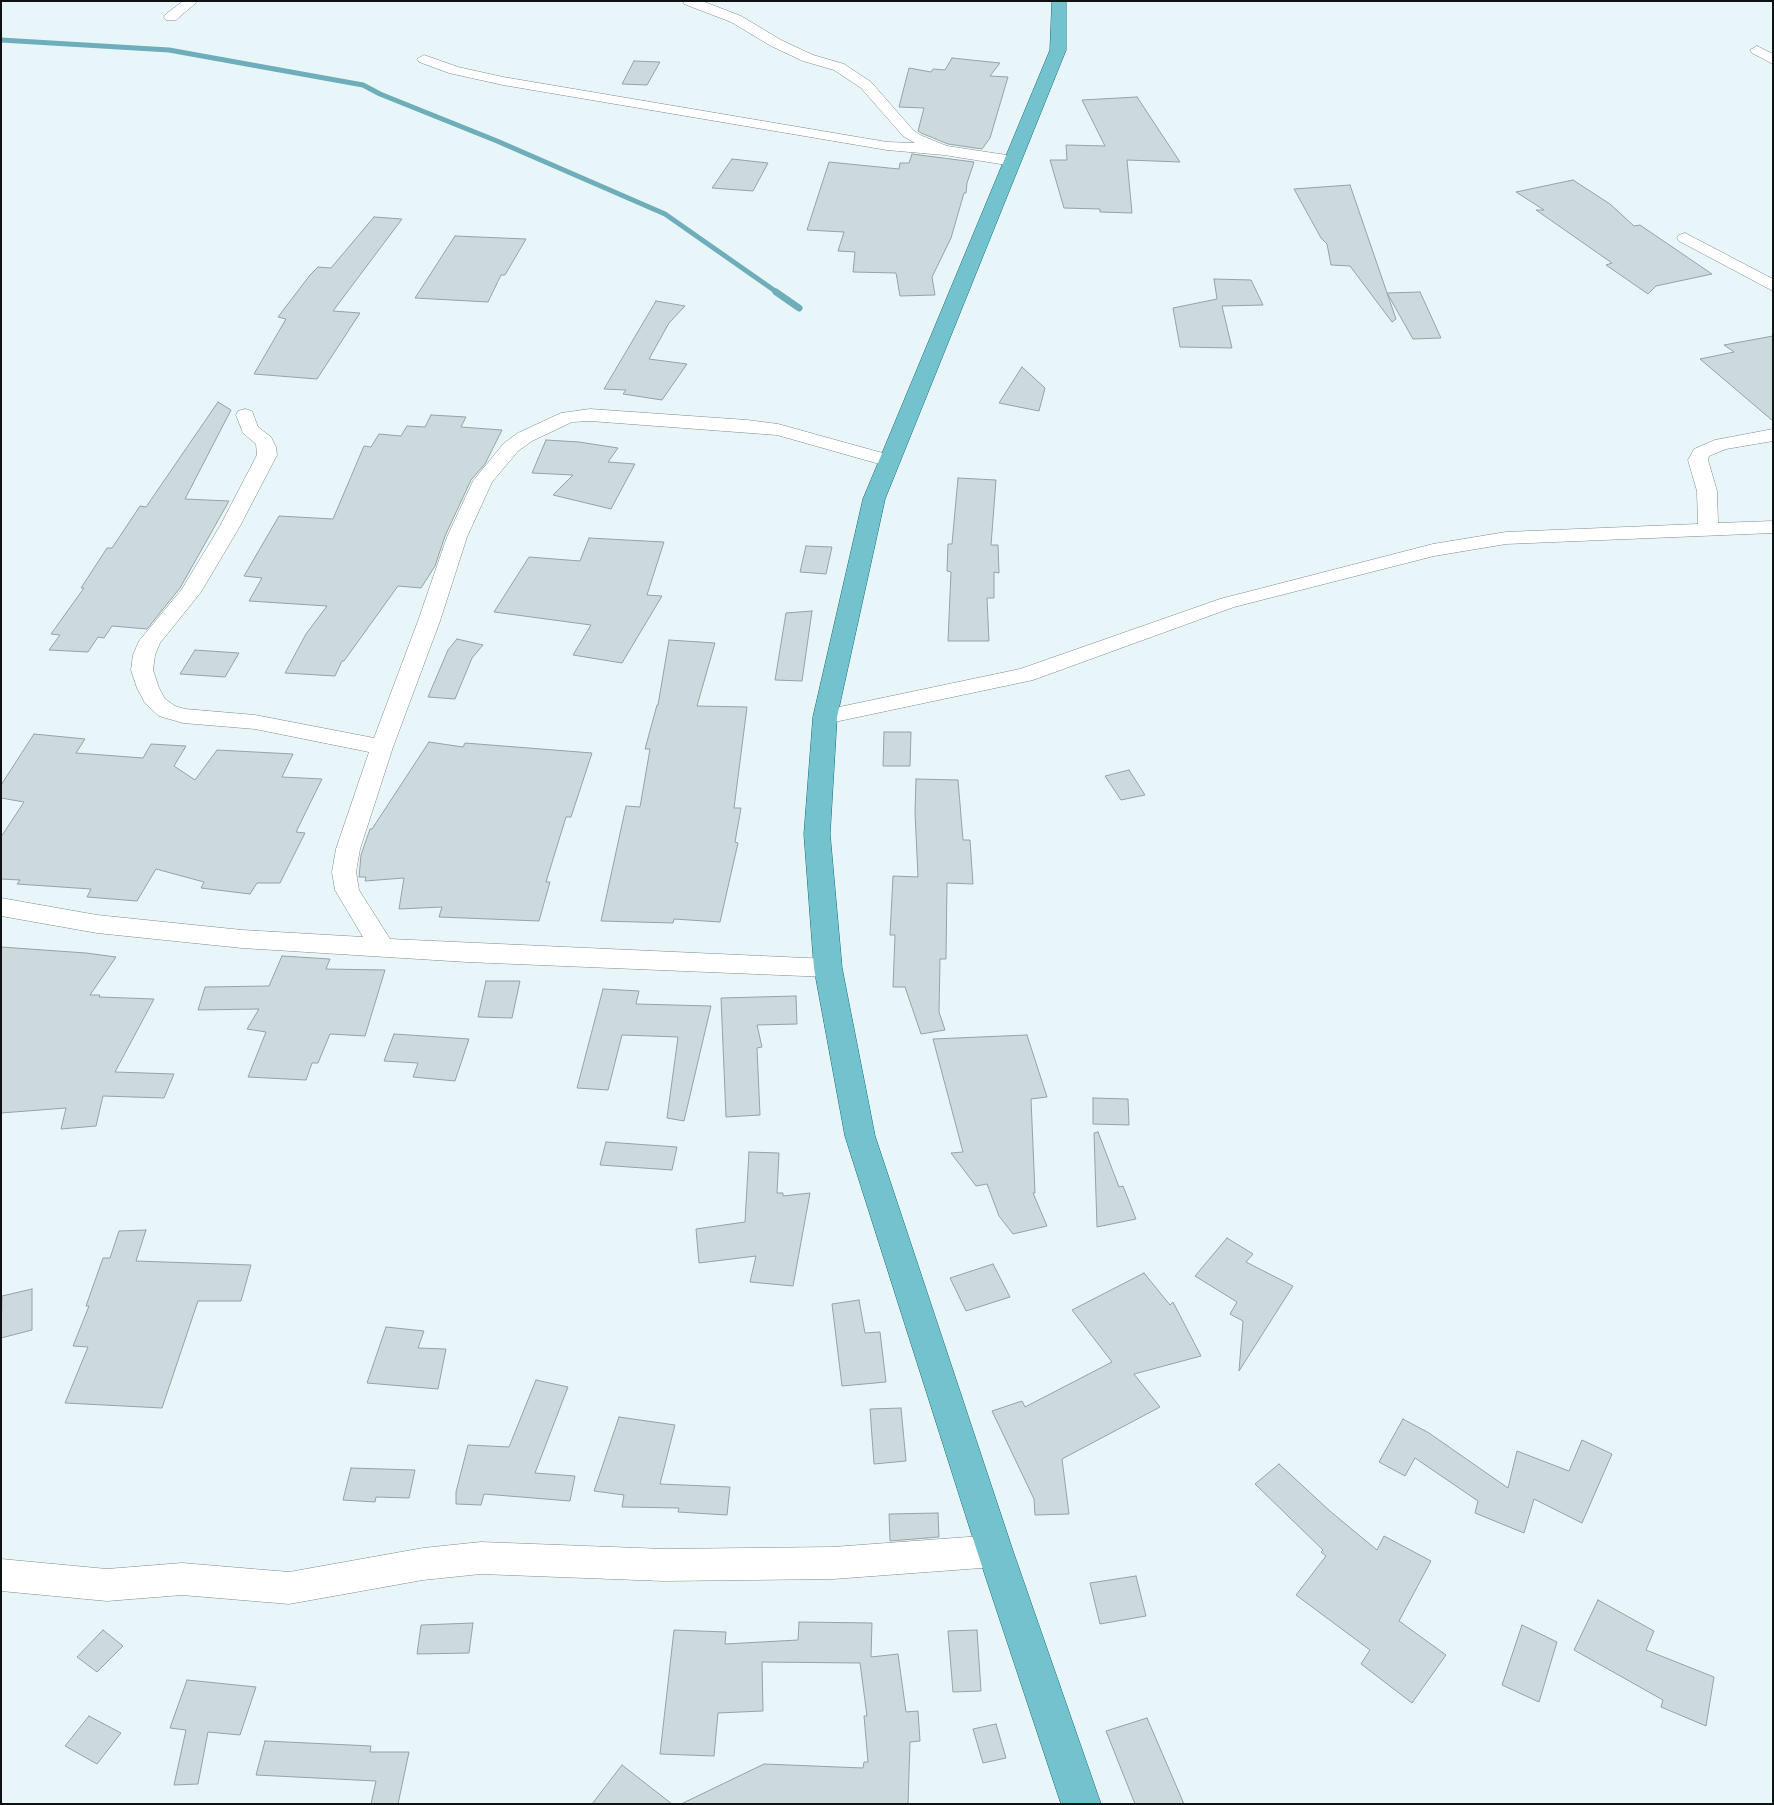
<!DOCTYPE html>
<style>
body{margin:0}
#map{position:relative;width:1774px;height:1805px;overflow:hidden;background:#e9f6f9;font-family:Helvetica,sans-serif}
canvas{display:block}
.frame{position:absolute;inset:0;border:2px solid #0e1213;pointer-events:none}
</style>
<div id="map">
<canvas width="1774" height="1805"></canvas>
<div class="frame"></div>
</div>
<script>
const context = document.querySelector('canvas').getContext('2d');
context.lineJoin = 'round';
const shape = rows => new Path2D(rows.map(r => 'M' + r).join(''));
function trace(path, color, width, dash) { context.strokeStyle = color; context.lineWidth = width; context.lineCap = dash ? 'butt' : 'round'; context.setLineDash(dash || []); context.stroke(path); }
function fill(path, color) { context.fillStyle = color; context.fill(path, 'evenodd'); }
trace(shape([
 [1,40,169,50,363,85,380,94,497,141,665,214,778,293]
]), '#6eadba', 5);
trace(shape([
 [776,292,799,308]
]), '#6eadba', 7);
const building = shape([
 [952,58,1000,63,990,76,1008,77,990,138,982,149,948,144,921,133,918,131,924,108,899,107,909,68,931,72,933,69,945,70,952,58],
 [634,61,660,62,647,85,622,84,634,61],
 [1137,97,1180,162,1127,160,1132,213,1100,212,1100,209,1064,208,1050,160,1067,160,1066,145,1105,146,1082,100,1137,97],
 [912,154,974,162,967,183,966,193,964,193,951,238,932,277,935,295,900,296,896,273,853,272,855,252,838,251,844,232,807,230,829,162,899,169,900,163,909,163,912,154],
 [732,159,768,163,753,191,712,188,732,159],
 [1573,180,1610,204,1634,226,1640,225,1712,274,1656,286,1648,294,1606,265,1612,263,1536,210,1544,210,1516,192,1573,180],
 [1350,185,1396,319,1392,322,1350,266,1331,265,1327,244,1321,238,1294,189,1350,185],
 [374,217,402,219,333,311,360,313,317,379,254,374,286,319,278,317,310,275,318,267,331,268,374,217],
 [455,236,526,239,505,275,501,275,488,302,415,298,455,236],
 [1214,279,1251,280,1263,305,1222,306,1232,348,1180,347,1173,308,1217,299,1214,279],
 [1420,292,1441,338,1413,339,1387,293,1420,292],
 [656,301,685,306,669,323,649,359,687,364,662,400,623,394,626,390,604,389,656,301],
 [1773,336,1773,421,1700,359,1734,352,1724,345,1773,336],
 [1022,367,1045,388,1039,411,999,403,1022,367],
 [218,402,231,410,185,499,229,501,180,588,147,629,112,626,104,638,98,637,88,652,49,650,60,635,51,634,84,588,81,588,107,548,112,548,140,506,146,507,218,402],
 [431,415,466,417,461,427,502,430,485,464,471,480,445,536,435,566,421,588,398,586,344,661,342,661,335,676,285,673,306,634,327,606,249,601,262,578,244,576,279,516,333,519,364,446,371,447,379,434,401,436,407,426,425,427,431,415],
 [546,440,579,442,618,448,608,462,635,464,611,509,553,495,573,475,532,473,546,440],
 [958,478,996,480,991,545,998,545,999,573,994,572,994,598,987,598,989,641,948,641,951,572,947,571,948,544,952,544,958,478],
 [589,538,664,542,647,595,662,596,622,663,573,655,591,625,494,612,529,557,580,561,589,538],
 [806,546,832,547,826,574,800,572,806,546],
 [812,611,802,681,775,680,786,613,812,611],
 [457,639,483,645,472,658,455,699,428,697,448,650,457,639],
 [669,640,715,643,697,706,747,707,734,808,741,808,735,842,738,843,720,922,674,919,673,923,601,921,626,806,640,807,650,749,645,749,657,705,658,705,669,640],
 [195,650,239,653,225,677,180,674,195,650],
 [884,732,911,732,910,766,883,766,884,732],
 [34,734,85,739,76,753,143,758,151,744,186,746,174,766,195,780,217,750,293,754,282,777,322,779,296,832,305,833,280,883,257,883,250,894,201,888,204,882,156,869,137,901,87,897,91,889,17,884,20,880,1,879,1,837,24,802,1,798,1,785,34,734],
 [429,742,463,747,465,743,592,753,571,817,566,817,546,882,550,882,539,921,439,917,442,907,399,909,404,878,365,881,366,877,359,877,361,855,370,829,372,829,429,742],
 [1129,770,1145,795,1121,800,1105,776,1129,770],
 [916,779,958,780,963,840,970,840,973,884,947,883,946,959,940,959,939,1012,945,1030,921,1034,905,987,893,987,895,935,890,935,893,876,918,877,915,812,916,779],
 [1,947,86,953,116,957,90,995,100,995,99,997,154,999,115,1072,174,1074,164,1098,103,1096,96,1126,61,1129,66,1108,1,1113,1,947],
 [282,956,330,959,326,969,385,970,365,1036,330,1034,318,1063,312,1063,306,1080,248,1077,266,1032,247,1029,259,1009,198,1010,205,987,269,986,282,956],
 [486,981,520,981,512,1018,478,1017,486,981],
 [603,989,639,991,636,1004,711,1006,684,1121,667,1118,678,1037,622,1035,608,1090,577,1088,603,989],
 [796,996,797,1024,757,1025,762,1047,757,1048,760,1115,726,1117,721,998,796,996],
 [394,1034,469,1039,455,1081,413,1077,418,1063,384,1061,394,1034],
 [1027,1035,1047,1097,1031,1099,1035,1193,1033,1193,1047,1226,1013,1234,999,1216,987,1184,976,1186,951,1153,963,1152,933,1039,1027,1035],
 [1093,1098,1128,1099,1129,1125,1093,1124,1093,1098],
 [1098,1132,1119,1187,1123,1186,1136,1219,1097,1227,1094,1133,1098,1132],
 [606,1142,677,1147,672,1170,600,1165,606,1142],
 [749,1152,779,1153,777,1193,783,1193,783,1196,810,1193,793,1286,750,1282,756,1256,699,1263,696,1229,745,1222,749,1152],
 [146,1230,136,1261,251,1265,241,1301,198,1301,162,1408,65,1403,88,1347,73,1346,89,1306,86,1306,103,1258,110,1258,119,1231,146,1230],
 [1227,1238,1253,1254,1246,1262,1293,1286,1239,1371,1243,1321,1230,1314,1237,1302,1195,1276,1227,1238],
 [993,1264,1010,1297,966,1311,950,1278,993,1264],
 [1144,1273,1170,1305,1173,1302,1201,1356,1134,1374,1160,1407,1062,1459,1069,1514,1035,1515,1034,1499,992,1411,1022,1401,1025,1407,1112,1362,1072,1310,1144,1273],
 [32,1289,32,1330,1,1338,2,1296,32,1289],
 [859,1300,865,1333,880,1332,886,1382,842,1386,832,1304,859,1300],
 [386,1327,424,1331,418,1348,446,1349,438,1389,367,1383,386,1327],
 [536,1380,568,1387,535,1473,575,1476,570,1501,484,1494,481,1505,456,1504,456,1492,468,1445,509,1447,536,1380],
 [901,1408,906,1461,874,1464,870,1409,901,1408],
 [619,1417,675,1425,660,1484,730,1487,727,1515,678,1512,679,1508,622,1507,624,1495,594,1491,619,1417],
 [1403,1419,1429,1433,1508,1488,1517,1451,1569,1471,1582,1440,1612,1454,1582,1523,1534,1499,1524,1533,1475,1513,1478,1501,1415,1458,1405,1476,1379,1462,1403,1419],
 [1279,1464,1331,1512,1377,1550,1384,1536,1431,1561,1399,1621,1446,1655,1412,1703,1361,1664,1370,1650,1296,1595,1326,1556,1321,1552,1323,1550,1255,1484,1279,1464],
 [351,1468,415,1470,409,1498,376,1497,375,1502,343,1500,351,1468],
 [938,1513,939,1537,890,1541,889,1514,938,1513],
 [1136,1576,1146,1616,1100,1624,1090,1583,1136,1576],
 [1598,1600,1654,1631,1646,1650,1714,1677,1706,1726,1661,1707,1663,1700,1574,1650,1598,1600],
 [799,1622,872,1623,871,1657,898,1654,906,1712,918,1711,920,1741,910,1742,908,1804,681,1804,764,1764,863,1768,864,1762,868,1762,864,1716,867,1716,860,1663,762,1662,763,1711,718,1713,714,1756,660,1754,674,1630,726,1632,725,1644,798,1640,799,1622],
 [473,1623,469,1653,417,1654,421,1625,473,1623],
 [1522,1625,1557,1642,1539,1702,1502,1685,1522,1625],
 [103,1630,123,1646,97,1672,77,1657,103,1630],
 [977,1630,981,1691,953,1692,948,1631,977,1630],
 [187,1680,256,1687,240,1735,208,1732,198,1784,174,1785,186,1730,170,1728,187,1680],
 [89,1716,121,1733,97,1764,65,1746,89,1716],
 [1147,1718,1184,1804,1135,1804,1106,1731,1147,1718],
 [996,1724,1006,1758,983,1763,973,1729,996,1724],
 [265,1741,371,1746,370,1752,409,1752,398,1804,371,1804,376,1781,256,1775,265,1741],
 [622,1765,672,1804,592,1804,622,1765]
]);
fill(building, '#cddadd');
trace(building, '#96a2a5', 1);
const minor = shape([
 [183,1,198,1,176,20,166,20,164,17,166,14,183,1],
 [683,1,702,1,741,16,781,40,813,55,844,64,871,82,913,130,920,135,947,146,1013,156,1018,158,1021,161,1018,164,1013,166,944,155,887,150,503,85,449,73,419,62,417,59,424,55,458,67,503,77,887,142,915,143,903,136,861,88,834,70,803,61,771,46,731,22,684,4,683,1],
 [1757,46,1773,54,1773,64,1752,53,1750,50,1757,46],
 [1685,233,1773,279,1773,291,1679,241,1677,238,1679,235,1685,233],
 [245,409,252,411,258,427,271,437,276,447,277,455,240,526,201,592,160,643,155,655,153,670,159,688,165,699,175,706,185,709,255,715,374,738,418,621,447,537,473,481,504,443,518,433,561,413,590,409,747,420,778,424,897,457,900,461,897,465,890,467,777,435,590,421,572,422,532,441,518,451,492,482,467,537,440,621,393,747,360,849,356,872,359,890,390,939,828,959,837,961,841,968,837,975,828,977,467,962,242,948,97,933,1,916,1,898,97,915,242,930,363,937,335,890,332,872,336,849,369,752,255,729,183,723,159,716,145,703,137,688,131,670,133,655,139,641,182,589,220,526,257,455,256,444,243,433,236,415,238,411,245,409],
 [1773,429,1773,441,1726,449,1709,456,1708,460,1717,491,1718,523,1773,521,1773,533,1506,544,1434,556,1234,607,1033,680,825,724,817,722,814,717,817,712,825,710,1020,669,1220,599,1433,544,1506,532,1698,524,1697,491,1688,460,1694,449,1715,440,1773,429],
 [995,1535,1007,1540,1012,1551,1007,1562,995,1567,833,1579,664,1581,481,1574,423,1580,289,1604,182,1595,107,1601,1,1591,1,1559,107,1569,182,1563,289,1572,423,1548,481,1542,664,1549,833,1547,995,1535]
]);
const primary = shape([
 [1052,1,1066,1,1066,50,885,499,837,717,830,834,842,968,875,1136,1013,1551,1101,1804,1061,1804,977,1551,845,1136,814,968,804,834,813,717,863,499,1050,50,1052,1]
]);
trace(minor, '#7e8a8d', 1);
trace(primary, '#136b78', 1);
fill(minor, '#fff');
fill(primary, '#73c3cf');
</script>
